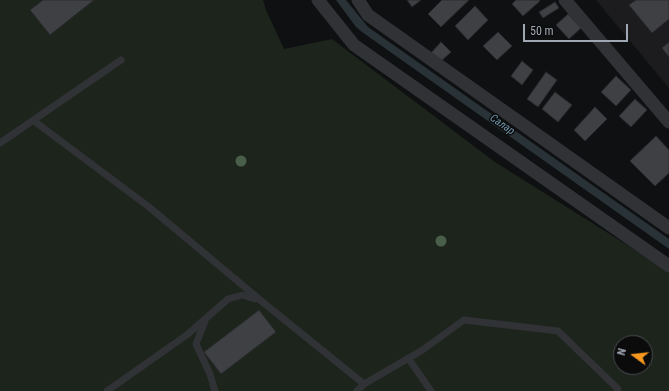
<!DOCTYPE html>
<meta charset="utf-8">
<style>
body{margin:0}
#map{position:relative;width:669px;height:391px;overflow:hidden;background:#0f1011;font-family:"Roboto Condensed",sans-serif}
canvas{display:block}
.north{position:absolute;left:613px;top:335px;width:40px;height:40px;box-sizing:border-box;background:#0b0b0c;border:1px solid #474a4f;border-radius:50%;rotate:285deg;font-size:11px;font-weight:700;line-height:16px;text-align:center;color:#a0a8b3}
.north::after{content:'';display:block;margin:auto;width:14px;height:18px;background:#f9981f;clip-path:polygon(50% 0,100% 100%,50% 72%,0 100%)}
.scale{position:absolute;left:523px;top:24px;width:105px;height:18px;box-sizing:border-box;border:2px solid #a0a8b3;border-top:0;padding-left:5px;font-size:12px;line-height:14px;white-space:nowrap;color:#a0a8b3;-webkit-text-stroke:3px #0b0b0c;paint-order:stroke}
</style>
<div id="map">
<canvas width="669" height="391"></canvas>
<div class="north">N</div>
<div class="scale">50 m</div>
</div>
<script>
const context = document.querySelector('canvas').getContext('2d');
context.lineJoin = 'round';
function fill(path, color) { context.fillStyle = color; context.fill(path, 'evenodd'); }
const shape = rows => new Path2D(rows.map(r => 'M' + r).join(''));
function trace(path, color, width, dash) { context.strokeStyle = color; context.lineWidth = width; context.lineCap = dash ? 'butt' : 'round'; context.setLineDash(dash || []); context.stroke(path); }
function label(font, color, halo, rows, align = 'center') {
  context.font = font + ' "Roboto Condensed",sans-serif'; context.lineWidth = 3; context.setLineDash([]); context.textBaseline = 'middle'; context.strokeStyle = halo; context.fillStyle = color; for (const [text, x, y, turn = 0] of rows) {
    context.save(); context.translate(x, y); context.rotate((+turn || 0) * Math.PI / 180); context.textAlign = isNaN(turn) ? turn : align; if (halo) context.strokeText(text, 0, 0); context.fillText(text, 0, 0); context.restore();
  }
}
fill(shape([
 [596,0,669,0,669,88]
]), '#1c1c1e');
fill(shape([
 [0,0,263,0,266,10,284,49,332,39,495,162,667,270,669,273,669,391,0,391],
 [621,343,645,343,645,367,621,367]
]), '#1c241c');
fill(shape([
 [336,0,346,0,368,27,669,239,669,249,362,32,356,27]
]), '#283237');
const building = shape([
 [43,0,94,0,50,35,30,10,43,0],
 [407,0,421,0,412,7,407,0],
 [442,0,469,0,441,27,428,14,442,0],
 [516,0,539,0,540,1,523,16,512,4,516,0],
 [636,0,669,0,669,19,652,33,629,5,636,0],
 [555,2,559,8,543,18,539,12,555,2],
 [475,6,488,20,468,40,455,26,475,6],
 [568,14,581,28,569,39,556,25,568,14],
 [498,32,512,46,497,60,483,46,498,32],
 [441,42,451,52,439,63,430,54,441,42],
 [669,42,669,57,662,48,669,42],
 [522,61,533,70,522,85,511,76,522,61],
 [546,72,557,80,538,107,527,99,546,72],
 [616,76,631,90,616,106,601,92,616,76],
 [555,92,572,105,558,122,542,109,555,92],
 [635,99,647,110,631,127,619,116,635,99],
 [595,107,607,119,585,141,574,130,595,107],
 [656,136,669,150,669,173,655,186,630,161,656,136],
 [259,310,276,332,221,374,204,352,259,310]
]);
fill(building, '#3e4044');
trace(building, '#292a2d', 1);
trace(shape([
 [34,121,149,207,265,304,364,384],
 [0,143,121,60],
 [205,321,196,344,210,374,215,391],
 [408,358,431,391],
 [107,391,188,334,228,299,242,295,255,299],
 [357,391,364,384,421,351,464,320,558,331,618,389,617,391]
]), '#303236', 7);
trace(shape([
 [318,0,354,45,669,266],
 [358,0,368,15,669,228],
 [565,0,669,122]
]), '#303236', 13);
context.fillStyle = '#495f49';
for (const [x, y] of [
 [241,161],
 [441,241]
]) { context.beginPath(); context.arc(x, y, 5.5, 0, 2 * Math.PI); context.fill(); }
label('italic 11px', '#749bb0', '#0b0b0c', [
 ["Салар",502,125,35]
]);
</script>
